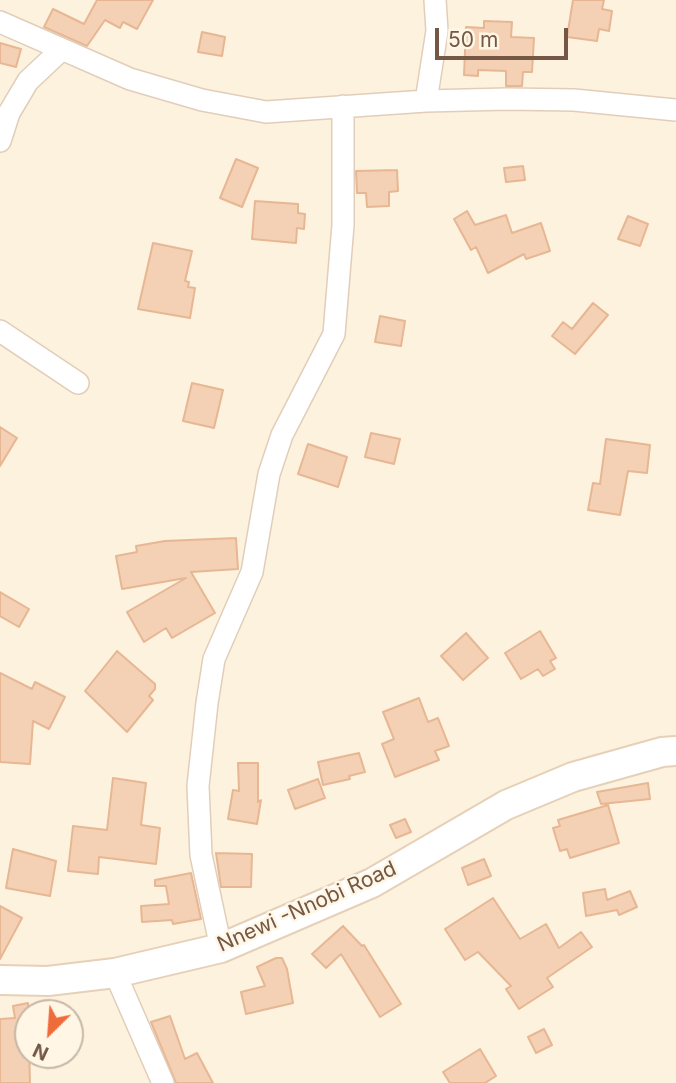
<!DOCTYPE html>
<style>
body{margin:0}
#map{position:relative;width:676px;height:1083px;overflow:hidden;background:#fdf2de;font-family:Inter,sans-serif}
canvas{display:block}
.north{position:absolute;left:14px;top:999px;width:70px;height:70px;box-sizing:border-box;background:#fff6e5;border:2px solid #c7b7a5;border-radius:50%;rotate:205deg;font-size:19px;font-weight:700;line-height:28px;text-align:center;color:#745845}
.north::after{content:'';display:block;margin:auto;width:24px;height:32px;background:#ee6c3c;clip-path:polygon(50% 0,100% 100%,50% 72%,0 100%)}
.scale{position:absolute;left:435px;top:28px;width:133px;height:32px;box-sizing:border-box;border:4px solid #745845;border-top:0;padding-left:9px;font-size:21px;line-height:24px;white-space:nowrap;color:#745845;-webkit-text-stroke:5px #fff6e5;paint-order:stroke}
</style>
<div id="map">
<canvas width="676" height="1083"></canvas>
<div class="north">N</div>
<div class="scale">50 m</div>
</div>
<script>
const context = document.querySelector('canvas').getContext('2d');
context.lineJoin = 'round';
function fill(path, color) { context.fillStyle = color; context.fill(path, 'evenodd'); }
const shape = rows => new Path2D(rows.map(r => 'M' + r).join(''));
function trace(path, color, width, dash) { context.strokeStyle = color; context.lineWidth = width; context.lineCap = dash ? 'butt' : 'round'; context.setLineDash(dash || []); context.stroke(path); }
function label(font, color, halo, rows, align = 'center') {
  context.font = font + ' Inter,sans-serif'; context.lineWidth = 5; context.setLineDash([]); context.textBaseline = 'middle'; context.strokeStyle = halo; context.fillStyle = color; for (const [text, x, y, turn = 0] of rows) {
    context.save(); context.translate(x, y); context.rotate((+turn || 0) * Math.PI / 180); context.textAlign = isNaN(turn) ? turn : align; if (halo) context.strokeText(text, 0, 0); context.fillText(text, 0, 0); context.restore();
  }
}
const building = shape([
 [97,0,153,0,137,29,123,22,120,28,105,20,87,46,44,27,53,9,84,24,97,0],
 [573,0,604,0,602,9,612,11,609,31,599,29,597,41,567,37,573,0],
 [484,21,512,22,511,37,534,38,532,72,523,72,522,86,506,86,506,71,478,70,478,76,464,75,466,27,484,28,484,21],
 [202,32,225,37,222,56,198,52,202,32],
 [0,43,21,49,16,67,0,63,0,43],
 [236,159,258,168,242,207,220,198,236,159],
 [523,166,525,180,506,182,504,168,523,166],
 [397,170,398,191,389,192,389,206,367,207,366,193,357,193,356,171,397,170],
 [255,201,298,204,298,213,305,214,304,229,297,228,296,243,252,239,255,201],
 [467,211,475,225,506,215,512,233,541,223,550,251,526,259,524,254,488,273,476,247,471,250,454,219,467,211],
 [628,216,648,224,640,246,618,239,628,216],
 [153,243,192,251,185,281,189,282,188,287,195,288,190,318,138,309,153,243],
 [593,303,608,315,575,354,552,336,563,322,572,329,593,303],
 [380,316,405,321,401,346,375,342,380,316],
 [192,383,223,390,214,428,183,421,192,383],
 [0,427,17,438,0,466,0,427],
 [371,433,400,439,394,464,365,457,371,433],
 [606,439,650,445,647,473,628,471,620,515,588,510,593,483,600,484,606,439],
 [308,444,347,457,338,487,298,474,308,444],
 [236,538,238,569,191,572,215,613,172,638,166,628,144,642,127,612,186,578,122,589,116,556,137,552,136,546,165,541,236,538],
 [0,592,29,609,19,627,0,616,0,592],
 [540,631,556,658,550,661,555,669,543,676,538,669,521,679,505,653,540,631],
 [466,633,488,658,463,680,441,656,466,633],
 [117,651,155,684,155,689,149,696,153,700,127,732,85,691,117,651],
 [0,673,32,689,35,682,65,697,49,729,33,721,30,764,0,762,0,673],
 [419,698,428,722,438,718,449,746,435,751,439,760,395,777,382,744,394,739,383,712,419,698],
 [359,753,365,772,349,776,350,779,323,785,318,762,359,753],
 [238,763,258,763,258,802,261,800,257,824,228,819,233,790,239,791,238,763],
 [113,778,146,783,141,825,160,828,156,864,99,857,98,874,68,871,73,826,107,830,113,778],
 [318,779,325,798,295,809,288,790,318,779],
 [648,783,650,799,601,804,597,792,648,783],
 [608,805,619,843,570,858,567,849,560,851,553,828,560,826,558,820,608,805],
 [405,819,411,832,396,838,390,825,405,819],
 [13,849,56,861,50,896,6,888,13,849],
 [216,853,252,854,251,887,221,887,216,853],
 [484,859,491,876,468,885,462,868,484,859],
 [191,873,201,919,173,924,172,920,142,922,141,906,169,904,166,886,155,886,155,880,191,873],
 [605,889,607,900,630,891,637,907,619,915,617,910,586,916,583,893,605,889],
 [493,898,520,939,546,924,559,948,581,932,592,947,547,978,553,987,519,1009,506,989,511,986,478,952,465,960,445,929,493,898],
 [0,906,22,918,0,959,0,906],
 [343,926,362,946,364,945,401,1004,380,1017,341,954,326,968,312,954,343,926],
 [276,958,282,958,287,969,293,1003,246,1014,241,992,265,986,257,967,276,958],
 [28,1003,30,1083,0,1083,0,1019,15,1018,13,1006,28,1003],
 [170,1016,185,1059,197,1053,213,1083,176,1083,151,1022,170,1016],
 [544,1029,552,1045,536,1053,528,1037,544,1029],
 [480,1049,496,1076,485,1083,450,1083,443,1072,480,1049]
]);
fill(building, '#f4d0b4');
trace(building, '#e7b794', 2);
const street = shape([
 [0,22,130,79,202,100,266,112,426,101,507,99,574,100,676,110],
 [426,101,437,31,435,0],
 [0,141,9,113,28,81,61,50],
 [0,331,78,383],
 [221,948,201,855,198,786,207,703,214,659,252,572,269,474,282,435,334,334,343,225,343,106],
 [115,973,163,1083]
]);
const secondary = shape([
 [0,980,48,981,115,973,221,948,372,883,506,805,573,777,662,752,676,751]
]);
trace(street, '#e1ceba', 24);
trace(secondary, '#e6d0b8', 32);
trace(street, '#fff', 21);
trace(secondary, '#fff', 28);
label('21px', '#745845', '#fff6e5', [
 ["Nnewi -Nnobi Road",307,907,-24]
]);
</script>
